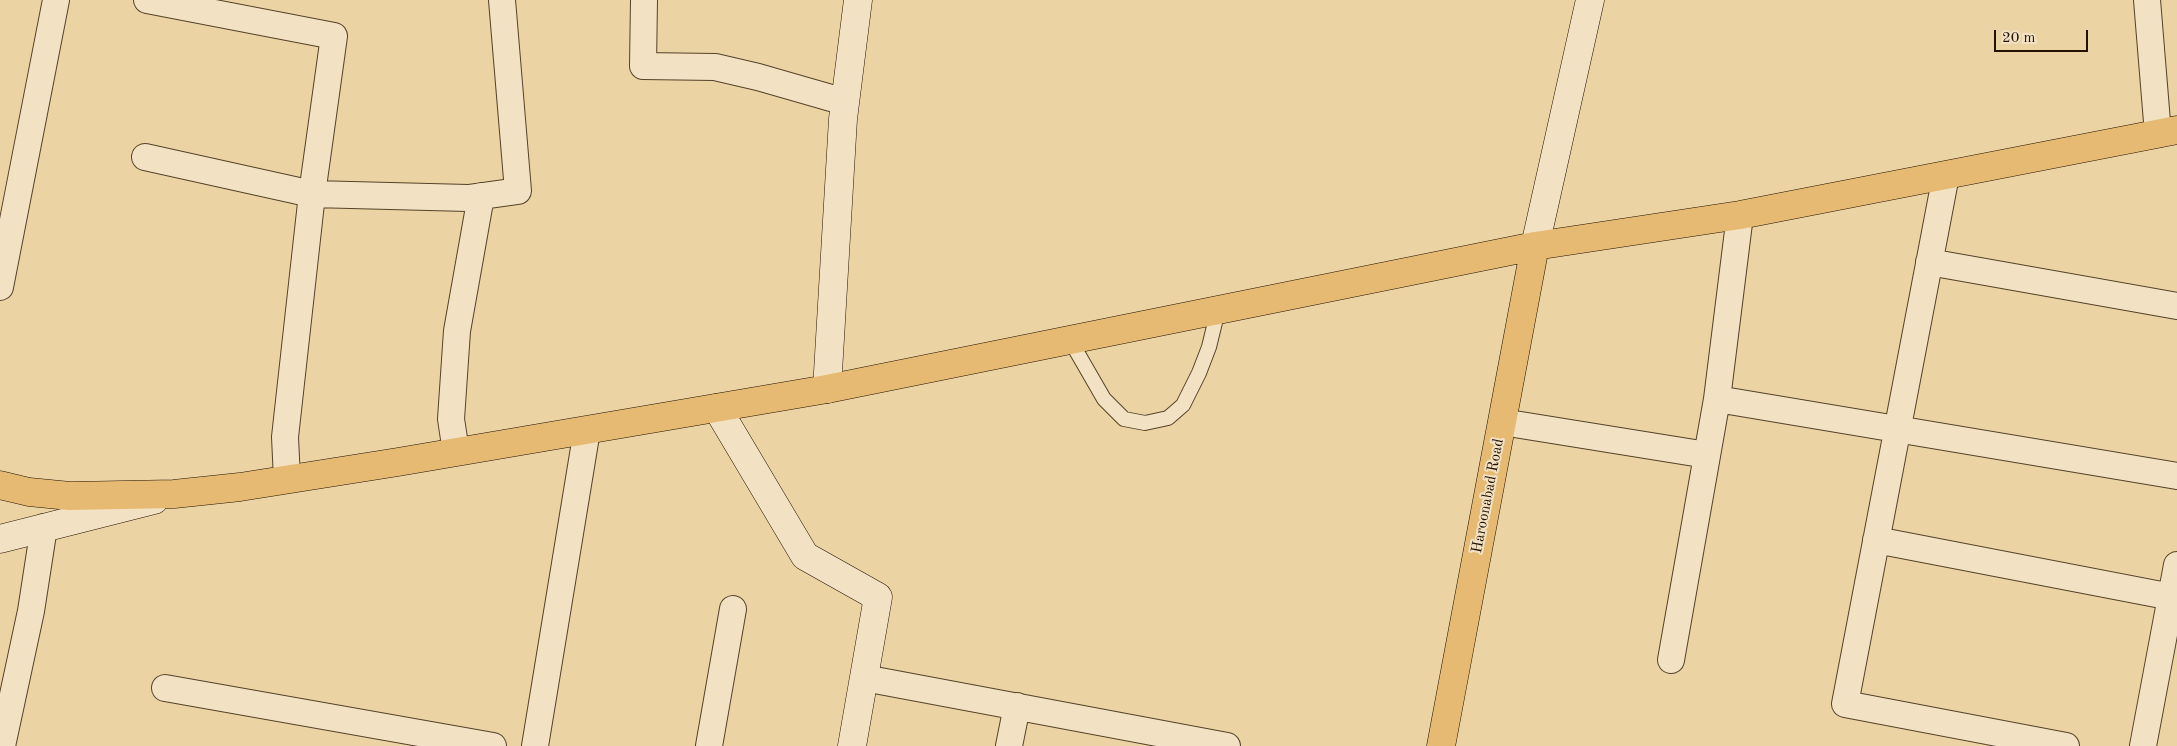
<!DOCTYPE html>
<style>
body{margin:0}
#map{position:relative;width:2177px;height:746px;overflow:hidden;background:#ebd3a3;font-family:"Old Standard TT",serif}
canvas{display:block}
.scale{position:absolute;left:1994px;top:30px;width:94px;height:22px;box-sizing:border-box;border:2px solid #231200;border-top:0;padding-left:6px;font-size:15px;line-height:18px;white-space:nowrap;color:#231200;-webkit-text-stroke:4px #f2e2c3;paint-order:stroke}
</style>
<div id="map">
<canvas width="2177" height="746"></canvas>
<div class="scale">20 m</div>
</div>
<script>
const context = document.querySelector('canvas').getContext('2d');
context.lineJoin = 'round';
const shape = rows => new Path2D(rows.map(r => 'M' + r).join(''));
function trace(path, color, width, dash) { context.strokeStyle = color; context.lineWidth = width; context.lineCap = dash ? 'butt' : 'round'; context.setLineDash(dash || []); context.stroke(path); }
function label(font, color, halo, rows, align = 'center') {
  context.font = font + ' "Old Standard TT",serif'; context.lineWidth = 4; context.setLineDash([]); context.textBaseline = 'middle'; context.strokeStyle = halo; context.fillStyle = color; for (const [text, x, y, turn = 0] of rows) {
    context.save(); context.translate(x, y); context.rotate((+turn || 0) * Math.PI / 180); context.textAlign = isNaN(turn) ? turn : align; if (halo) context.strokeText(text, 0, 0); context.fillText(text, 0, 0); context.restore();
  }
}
const lane = shape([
 [1070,340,1104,399,1124,419,1145,423,1168,418,1183,405,1199,373,1209,347,1218,310]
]);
const street = shape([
 [147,0,334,36,312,194,285,437,287,479],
 [644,0,643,66,715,67,758,77,845,102],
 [2147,0,2158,134],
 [145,157,312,194,468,198,518,191,502,0],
 [1946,175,1845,704,2066,746],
 [1929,262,2177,306],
 [0,287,56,0],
 [1717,399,2177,476],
 [1502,422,1707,455],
 [456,452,451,419,457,331,481,196],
 [1876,540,2177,598],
 [1671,660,1717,399,1740,215],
 [864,678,1227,746],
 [165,688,493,746],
 [2,746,31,611,44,527],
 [535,746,587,430],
 [709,746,733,609],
 [1009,746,1017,706],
 [2143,746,2177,565]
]);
const secondary = shape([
 [1535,246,1590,0],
 [827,389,843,119,858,0],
 [717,408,805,556,878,597,852,746],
 [0,539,154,500]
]);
const primary = shape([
 [0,485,29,492,70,496,174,494,240,487,398,462,827,389,1535,246,1740,215,2177,130],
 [1441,746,1535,246]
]);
trace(lane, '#554229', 16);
trace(street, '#554229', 28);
trace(secondary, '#231200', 29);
trace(primary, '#231200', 29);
trace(lane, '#f2e2c3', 14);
trace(street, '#f2e2c3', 26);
trace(secondary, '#f2e2c3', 28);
trace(primary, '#e6ba72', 28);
label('15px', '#231200', '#f2e2c3', [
 ["Haroonabad Road",1488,496,-79]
]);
</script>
